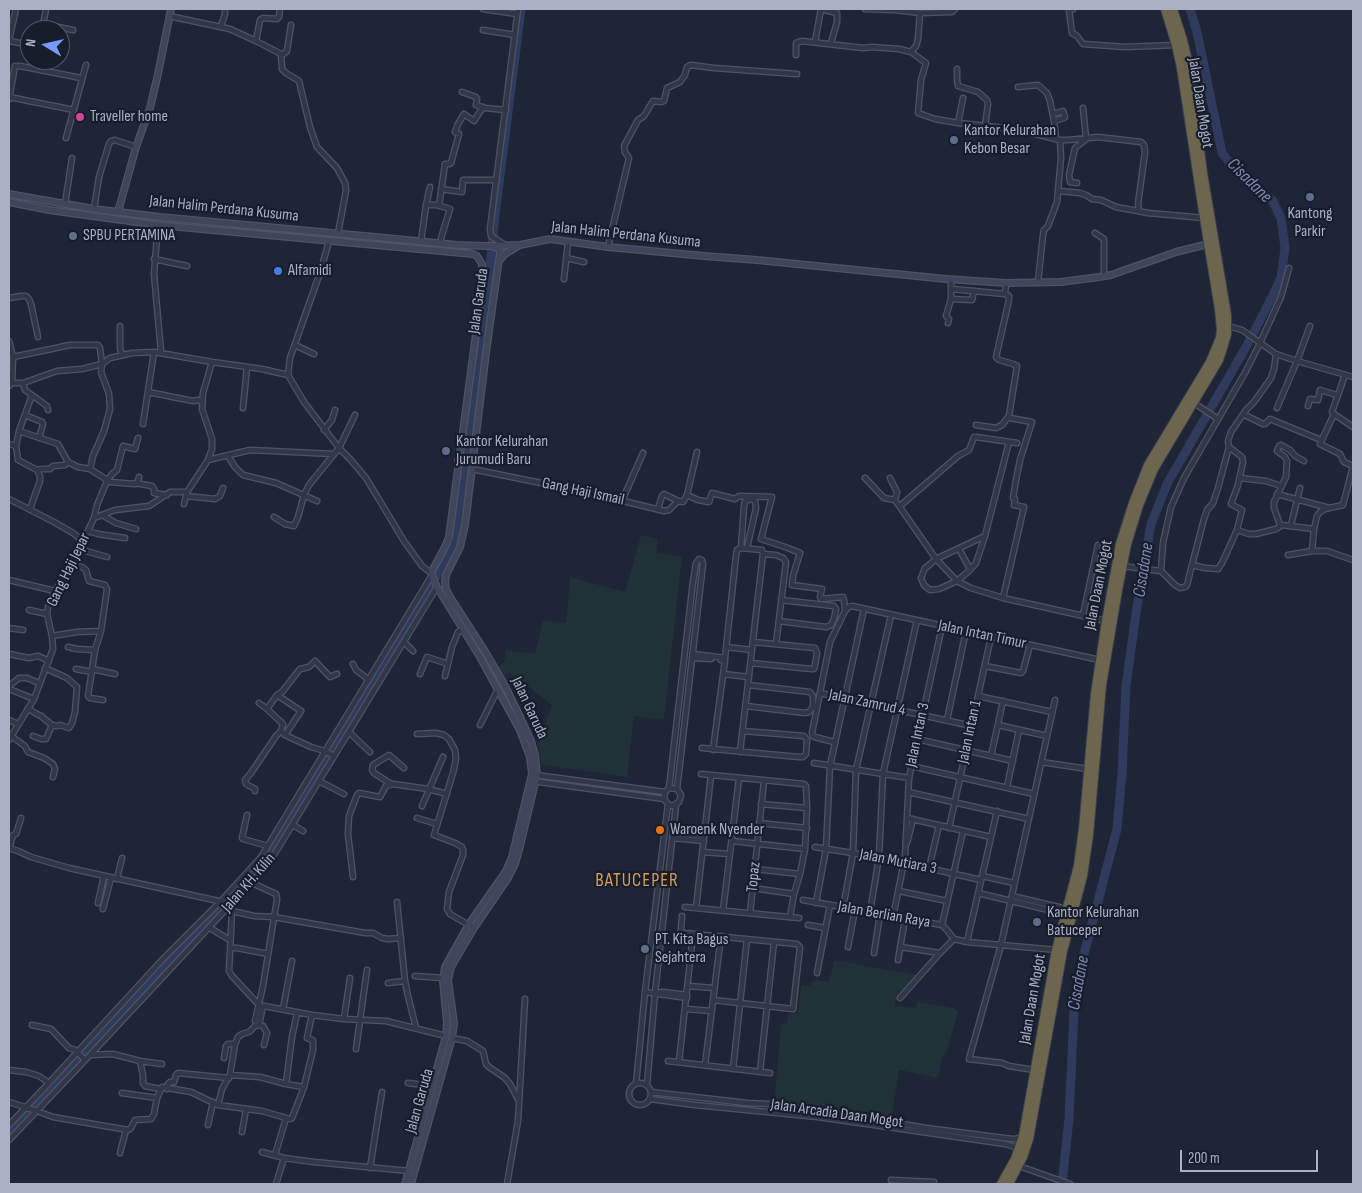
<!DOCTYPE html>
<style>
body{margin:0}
#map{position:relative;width:1362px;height:1193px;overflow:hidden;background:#1e2536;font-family:"Sofia Sans Condensed",sans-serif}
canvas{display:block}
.frame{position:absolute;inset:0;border:10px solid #abb1c4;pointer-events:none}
.north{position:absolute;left:20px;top:20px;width:50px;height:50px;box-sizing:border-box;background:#171d2b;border:1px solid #525868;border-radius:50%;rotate:279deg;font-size:14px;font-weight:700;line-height:20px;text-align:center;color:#abb1c4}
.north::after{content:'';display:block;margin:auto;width:18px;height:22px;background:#7898fc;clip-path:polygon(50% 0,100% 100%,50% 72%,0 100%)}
.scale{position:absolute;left:1180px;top:1150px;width:138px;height:22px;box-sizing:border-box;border:2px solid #abb1c4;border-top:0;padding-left:6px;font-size:15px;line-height:18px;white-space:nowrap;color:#abb1c4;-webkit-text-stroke:4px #171d2b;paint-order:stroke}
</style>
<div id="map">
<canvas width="1362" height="1193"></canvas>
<div class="frame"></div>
<div class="north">N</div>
<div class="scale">200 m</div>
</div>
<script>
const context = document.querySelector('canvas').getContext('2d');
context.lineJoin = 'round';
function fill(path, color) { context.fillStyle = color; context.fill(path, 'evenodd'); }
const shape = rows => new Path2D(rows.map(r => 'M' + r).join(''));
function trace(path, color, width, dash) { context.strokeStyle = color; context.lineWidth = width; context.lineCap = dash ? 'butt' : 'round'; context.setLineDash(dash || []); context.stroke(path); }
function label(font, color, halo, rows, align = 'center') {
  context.font = font + ' "Sofia Sans Condensed",sans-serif'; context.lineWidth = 4.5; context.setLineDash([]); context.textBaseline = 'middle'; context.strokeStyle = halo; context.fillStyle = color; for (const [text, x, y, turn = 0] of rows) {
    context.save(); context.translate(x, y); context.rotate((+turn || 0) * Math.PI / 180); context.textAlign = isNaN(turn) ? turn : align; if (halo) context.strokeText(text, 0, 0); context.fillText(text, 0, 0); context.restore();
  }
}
fill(shape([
 [641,535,658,539,656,553,682,557,664,720,634,716,627,777,542,765,538,745,552,705,509,672,505,676,498,666,504,662,506,650,535,654,543,620,566,623,570,577,625,592],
 [834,960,917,975,895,1001,895,1006,916,1008,917,1002,953,1008,958,1011,947,1052,942,1057,938,1078,899,1070,890,1129,814,1118,773,1115,781,1024,787,1023,788,1014,798,1013,801,985,809,986,814,980,829,982]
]), '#203137');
trace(shape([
 [9,1133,140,991,259,866,450,554,456,538,467,446,484,326,495,215,521,9],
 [1062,1184,1069,1119,1074,1012,1083,958,1117,829,1122,773,1126,686,1136,613,1151,524,1167,484,1246,347,1270,301,1281,278,1285,248,1281,218,1272,200,1243,179,1222,153,1197,32,1190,9]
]), '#2f3b5c', 9);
const street = shape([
 [483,9,517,14],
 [821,9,837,13,837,22,831,43],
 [865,9,895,10,920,13,952,12,955,9],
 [1073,9,1069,10,1072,33,1077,36,1083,44,1125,47,1176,45],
 [920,13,918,39,916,46,911,52,926,63,921,80,918,113,935,119,958,123,1015,129,1060,140,1068,140,1098,137,1141,142,1144,145,1145,152,1138,204,1139,211],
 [169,16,230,29,256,41,281,54,282,69,286,73,299,81,310,127,317,147,337,168,345,183,346,190,338,234],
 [43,24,73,30],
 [221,26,225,14,225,9],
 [42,30,46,9],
 [483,30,515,35],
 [9,40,16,9],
 [9,41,30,45],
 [256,41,260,20,263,18,277,19,279,17,280,9],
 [815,42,821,9],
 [796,55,796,43,802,41,863,48,872,47,899,49,911,52],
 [281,56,287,51,291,25],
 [957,69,957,80,958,86,978,92,987,100,988,104,985,126],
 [1018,87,1038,85,1047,93,1050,101,1054,121,1056,138],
 [462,92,476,97,477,99,476,105,485,108,506,110],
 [9,97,74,110],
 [9,99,15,66,20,66,81,78],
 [1053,114,1063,111,1065,117,1064,118,1054,121],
 [958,123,963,98],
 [66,138,86,65],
 [1077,183,1070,182,1069,175,1075,148,1085,140,1086,138,1083,108],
 [441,189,462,192,463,180,497,180],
 [1059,191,1080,193,1086,195,1092,199,1101,200,1116,207,1148,213,1204,218],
 [65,204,72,158],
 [426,205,437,205,450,209,441,238,441,243],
 [439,206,445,164,449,164,451,163,459,134,455,132,458,124,464,114,474,121,483,107],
 [94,209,99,177,109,144,111,141,115,140,136,147],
 [158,225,154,274,161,352],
 [1095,233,1104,239,1104,276],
 [329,241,321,270,290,358,288,375,304,402,339,448,350,459,366,478,404,541,422,566,431,573],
 [421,242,426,205,430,187],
 [505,245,491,236,490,229,518,9],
 [608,247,629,158,625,152,624,146,638,120,644,116,653,101,661,102,664,101,667,88,680,82,685,75,687,67,691,65,714,68,797,74],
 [566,258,584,262],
 [154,259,187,266],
 [564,279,568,242],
 [1038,282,1043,235,1044,230,1048,226,1057,202,1061,158,1060,140],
 [952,289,1005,294],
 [9,298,21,296,26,296,29,299,31,304,38,337],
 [951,299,972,300,974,291],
 [948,323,949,319,946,316,951,299,951,280],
 [120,326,120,348,122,355],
 [1228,326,1242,330,1276,354,1297,361,1353,377],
 [9,341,13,357,12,383],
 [295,345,314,354],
 [13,357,70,345,98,345,100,348,102,364,101,372,109,394,110,409,104,431,93,456,90,469,110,482,135,484,138,482,139,477],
 [1345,375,1333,409,1332,412,1334,414,1320,444,1340,454,1344,462,1353,466],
 [23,383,25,390,47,406,48,410],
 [9,386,12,383,23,383,57,371,82,369,102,364,110,358,132,353,154,352,212,362,262,369,288,375],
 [148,392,193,401,198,400,202,401],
 [32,395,19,431,16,446,18,460,37,470,42,469,50,469,53,466,65,465,68,462],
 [1194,403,1218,419],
 [1308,406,1310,399,1318,400,1320,390,1337,395],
 [243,408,247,367],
 [1277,408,1297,361,1310,326],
 [1243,414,1263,424,1265,424,1270,419,1321,440],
 [1334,414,1353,427],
 [25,415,42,422,43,424,39,438],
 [143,424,154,352],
 [976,425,996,428,1002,425,1009,416,1017,366,1013,364,999,360,996,357,1009,300,1009,296,1005,294,1006,283],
 [324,430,332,420,335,410],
 [19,431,58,444,68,462,78,467,90,469],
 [9,444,16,446],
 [1229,447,1242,457,1243,462,1238,485,1231,504,1242,510,1237,530],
 [228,456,235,467,243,475,276,483,317,501],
 [208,460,250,450,334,454],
 [472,469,595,494,664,511,669,510,678,501,683,502,687,495,697,452],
 [865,478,884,498,895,500],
 [890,478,897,492,895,500,936,559,957,581,971,588,1003,598,1106,621],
 [1240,478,1266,481,1281,486],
 [135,483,152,486,154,489,154,493,167,495],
 [1277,494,1329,508],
 [687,495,698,500,709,502,712,493,735,499,739,496,772,497,761,539,788,548,800,553,793,576,792,585,822,589,820,597,821,599,843,597,844,600,845,610],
 [186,496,215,499,220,496,223,488],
 [9,499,54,522,73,533,83,541],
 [622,501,643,453],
 [184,504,187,492,208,460,212,449,212,439,202,409,203,393,212,362],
 [900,506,958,456,969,450,974,437,976,437,1017,443],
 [30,509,40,481,40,476,37,470],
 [658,509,662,496,664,494,678,501],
 [102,515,116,523,136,529],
 [274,517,285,524,294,526,298,517,304,495,309,485,339,448,355,415],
 [94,518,115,510,149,506,170,492,187,492],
 [1280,525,1274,508,1274,502,1286,477,1287,461,1285,457,1277,451,1279,446,1281,445,1290,450,1295,456,1304,461],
 [1291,525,1300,488],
 [88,531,98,534,125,538],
 [985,536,976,563,969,571,957,581,939,589,930,590,924,585,921,578,925,568,928,566,936,559,985,536],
 [985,536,1009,442],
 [741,548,744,506,745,501,751,499,755,501,756,508,747,548],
 [79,549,107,557],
 [959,549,970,569],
 [1312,551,1314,529,1317,516,1320,512,1325,509,1343,505,1353,466],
 [1288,555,1312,551,1327,551,1353,560],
 [72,564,82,567,86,570,89,581,105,585,107,589,101,631,95,650,88,696,90,698,103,700],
 [1192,565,1204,519,1207,510,1213,503,1218,488,1229,447,1228,441,1231,432,1246,410,1254,402,1271,378,1274,369,1276,354],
 [1122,566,1161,571,1175,585,1180,588,1185,587,1187,585,1192,565,1205,568,1218,569,1222,563,1237,530,1249,534,1256,534,1276,529,1282,525,1314,529],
 [1161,571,1163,543,1171,507,1184,478,1246,371,1260,343,1281,297,1289,268],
 [9,580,55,591],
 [1003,598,1024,507,1014,505,1015,499,1013,498,1016,480,1020,460,1032,422,1010,418,1009,416],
 [29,610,47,614],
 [1083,615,1098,545],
 [779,621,826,627,831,625,834,619,836,609,834,606,781,600],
 [9,628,23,630],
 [52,636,77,632,101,631],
 [404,642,413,651],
 [68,647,77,649,95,650],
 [726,647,752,650],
 [9,654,29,658,38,656,49,661],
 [693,654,725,658,736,556,737,550,741,548,762,550,763,554,776,555,783,558,786,562,776,644],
 [693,658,711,659],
 [751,663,811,669,814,669,815,665,817,653,815,648,753,642],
 [353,664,356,670,369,680],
 [448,664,452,647,458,632,463,629],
 [985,666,1021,673,1023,671,1030,645],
 [76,669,92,672],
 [92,669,115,674],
 [420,674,427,657,448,664,445,676],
 [723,674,749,677],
 [9,686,19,678,27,678,39,683],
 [9,689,34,699],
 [820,693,972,726],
 [277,695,301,711,285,735],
 [978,696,1052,712],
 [259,703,267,709],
 [746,706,805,713,809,712,813,707,813,696,810,692,748,685],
 [28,708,35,713,41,716,52,725,57,726,60,725,69,728,72,723,75,712,77,687,67,678,45,668],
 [9,720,18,724],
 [947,720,966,631],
 [480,725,498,689],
 [998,725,1047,736],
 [349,732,370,752],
 [417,734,436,733,444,735,449,739,455,750,456,759,453,773,434,835,455,843,462,847,463,850,463,855,449,892,447,909,450,914,474,928],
 [11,736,25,746,28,752,44,758,53,764,55,769,53,777],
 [33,736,41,739,46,739,52,725],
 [917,739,1013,761],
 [9,740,34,699,53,649,52,636,47,614,48,607,55,591,72,564,94,518,97,505,107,481,112,474,117,470,123,446,135,449,138,438],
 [834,742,815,737,813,736,812,733,830,642,845,611,849,607,852,606,1100,660],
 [702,748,799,757,803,757,806,754,807,740,804,736,743,731],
 [713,750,725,660,721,660],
 [740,752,763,554],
 [334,756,325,751,311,747,285,735,281,731,283,724,267,709,277,695,282,692,300,669,309,667,315,661,330,677,337,674],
 [991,756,1003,701],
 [1041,762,1088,769],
 [814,763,909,778],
 [911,766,1034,794],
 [701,774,804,784,806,786,807,808,805,849,800,874,794,894,790,917],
 [535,775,665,792],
 [319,781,344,794],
 [532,781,664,799,668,804,672,806,679,802,681,795,677,789,669,788,665,792,664,799],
 [391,784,374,773,372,770,373,765,389,755,404,768],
 [1007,787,1019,730],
 [669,788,693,582,696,563,699,559,702,560,703,564,677,789],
 [255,791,255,789,246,784,245,780,251,773,276,736,281,731],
 [908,792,1029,819],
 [761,804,807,808],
 [422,806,443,757],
 [247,815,242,838,243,839,268,846],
 [417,818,437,824],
 [907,818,991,837],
 [759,823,807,828],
 [293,825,303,831],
 [949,828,991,637],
 [705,830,733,832],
 [673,833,704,836],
 [672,838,704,841],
 [732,841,805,849],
 [907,843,913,819],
 [815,847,884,858,981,880],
 [9,848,18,851,31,857,69,868,223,902,232,911,229,971,232,976,259,1005,312,1015,344,1019,386,1021,446,1036],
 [9,849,13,835,16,834,21,818],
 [702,852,730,854],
 [929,868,939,825],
 [755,869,800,874],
 [982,876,1014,883],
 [353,877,348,834,349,816,357,795,359,793,380,797,386,786,393,784,428,789,447,794],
 [117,879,122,858],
 [252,883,276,894,277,899,263,986,255,1021],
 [753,888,794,894],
 [899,891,947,901],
 [978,893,1065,914],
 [1012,896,1067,909],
 [803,900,942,925,946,929,954,939],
 [397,902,405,981,408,996,416,1028],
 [98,903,104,876],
 [816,903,826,849,830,766,864,609],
 [685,907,799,918],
 [696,908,711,775],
 [843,908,853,853,856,770,891,615],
 [103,909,111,878],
 [232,911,254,916,274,917,365,933,373,933,382,938,388,939,401,938],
 [723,911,739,778],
 [870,912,879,857,883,774,917,620],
 [750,913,764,781],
 [682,916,681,929,681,931,684,933,797,944,800,947,793,1009,713,1000],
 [893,917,905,857,909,778,942,626],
 [808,925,825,928],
 [942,925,963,831],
 [210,928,228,939],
 [967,942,997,811],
 [848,947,855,910],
 [900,947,940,953],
 [230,948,237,948,268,954],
 [874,953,880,914],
 [898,960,905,919],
 [817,973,830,905],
 [415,976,444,978],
 [388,983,405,981],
 [688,986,714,988],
 [645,992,687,998],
 [657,993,663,992,687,995],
 [900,998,940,953,954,939,967,942,1057,950],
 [283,1009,292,961],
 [686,1009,712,1011],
 [344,1019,350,978],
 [32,1025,51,1029,69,1048,75,1050,85,1060],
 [259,1025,263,1026,267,1033,264,1045],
 [452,1038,467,1041,483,1051,486,1064,489,1067,505,1078,510,1084,519,1101],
 [356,1049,367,970],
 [90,1055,113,1054,140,1061,162,1064],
 [224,1058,226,1046,228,1044,235,1044],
 [140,1061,143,1075,143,1083,145,1086,161,1089],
 [668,1061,770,1073],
 [679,1062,693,934],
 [705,1065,721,936],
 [733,1069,747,939],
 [9,1070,26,1072,39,1076,49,1083],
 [1034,1070,1009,1066,1002,1063,969,1059,1001,945,1055,700],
 [760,1072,774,942],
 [230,1075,260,1077,286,1084,304,1087],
 '629 1094a11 11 0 1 1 22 0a11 11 0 1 1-22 0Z',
 [408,1083,432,1086],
 [286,1084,292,1037,297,1013],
 [636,1084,645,992,668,804],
 [647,1085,655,993,676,805],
 [167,1089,168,1084,170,1082,174,1082,176,1075,178,1073,229,1078],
 [651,1092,747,1103,769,1104,861,1117,926,1128,1012,1139,1016,1139,1023,1136],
 [122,1093,157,1098],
 [650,1099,695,1105,818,1117,860,1123,1005,1144,1015,1147,1018,1151],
 [9,1102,37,1111,53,1117,128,1130,131,1128,135,1120,151,1119,154,1114,157,1098,162,1087,191,1092,218,1105,262,1111,290,1119,292,1118,304,1087,313,1050,313,1040,307,1038,312,1015],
 [218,1105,222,1089,230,1075,235,1044,238,1037,242,1034,249,1032,255,1026,259,1025,263,1006],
 [9,1125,49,1083,162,960,221,901,261,857,432,575],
 [208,1125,213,1102],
 [242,1132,246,1109],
 [9,1140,90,1055,269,863,437,587],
 [262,1152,284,1158,314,1162,409,1171],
 [120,1153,126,1130],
 [275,1155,286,1118],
 [1019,1166,1070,1184],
 [370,1168,382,1092],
 [891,1180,934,1182,934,1184],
 [276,1184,284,1158],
 [507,1184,518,1121,525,999]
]);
const secondary = shape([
 [9,194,94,209,160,217,407,240,457,245,487,246,520,245,550,239,608,247,704,256,757,260,946,279,1006,283,1061,282,1099,277,1111,275,1176,252,1208,244],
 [9,202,49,210,158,225,473,254,477,256,482,264,483,281,449,537,445,547,431,573,437,587,480,657,520,730,530,757,532,774,512,857,506,871,469,924,445,967,443,981,447,1023,446,1036,405,1184],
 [118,212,136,147,150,108,158,74,171,9],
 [500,260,505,254,518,246],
 [458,460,473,462],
 [411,1184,452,1038,454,1023,448,980,451,967,474,928,508,878,515,864,519,850,537,775,535,755,531,741,520,717,504,684,486,653,450,597,446,589,445,581,446,575,460,547,465,525,487,345,500,252,499,249,492,246]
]);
const highway = shape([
 [1001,1184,1015,1159,1023,1136,1056,950,1078,866,1083,829,1095,694,1106,621,1120,544,1133,503,1148,465,1210,362,1220,338,1221,330,1219,309,1204,218,1181,68,1176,45,1165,9],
 [1009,1184,1023,1157,1029,1139,1063,951,1083,876,1089,835,1102,685,1118,590,1127,544,1139,505,1154,469,1219,360,1222,351,1227,334,1227,315,1203,173,1189,66,1183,40,1173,9]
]);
trace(street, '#4f5465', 7);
trace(secondary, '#4f5465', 8);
trace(highway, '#393f4e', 10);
trace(street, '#313747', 4.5);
trace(secondary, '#3f455a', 5.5);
trace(highway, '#6d654e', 8);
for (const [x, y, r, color] of [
 [80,117,5,"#d1479c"],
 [954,140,5,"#5c6f8a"],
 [1310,197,5,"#5c6f8a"],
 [73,236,5,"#5c6f8a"],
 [278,271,5,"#3f7fe0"],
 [446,451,5,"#5c6f8a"],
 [660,830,5,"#e8710a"],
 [1037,922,5,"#5c6f8a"],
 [645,949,5,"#5c6f8a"]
]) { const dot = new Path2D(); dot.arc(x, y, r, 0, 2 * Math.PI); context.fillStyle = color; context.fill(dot); trace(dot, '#171d2b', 2); }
label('16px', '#abb1c4', '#171d2b', [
 ["Jalan Daan Mogot",1200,103,81],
 ["Jalan Halim Perdana Kusuma",224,209,6],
 ["Jalan Halim Perdana Kusuma",626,235,6],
 ["Jalan Garuda",479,301,-82],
 ["Gang Haji Ismail",583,492,12],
 ["Gang Haji Jepar",69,570,-64],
 ["Jalan Daan Mogot",1099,585,-79],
 ["Jalan Intan Timur",982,635,12],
 ["Jalan Zamrud 4",867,703,12],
 ["Jalan Garuda",529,708,65],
 ["Jalan Intan 1",970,732,-78],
 ["Jalan Intan 3",918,735,-78],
 ["Jalan Mutiara 3",898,862,11],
 ["Topaz",754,877,-84],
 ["Jalan KH. Kilin",249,883,-49],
 ["Jalan Berlian Raya",884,915,10],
 ["Jalan Daan Mogot",1033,999,-80],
 ["Jalan Garuda",420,1101,-74],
 ["Jalan Arcadia Daan Mogot",837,1114,8]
]);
label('16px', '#abb1c4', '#171d2b', [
 ["Traveller home",90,117],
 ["Kantor Kelurahan",964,131],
 ["Kebon Besar",964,149],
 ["Kantong",1310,214,"center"],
 ["Parkir",1310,232,"center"],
 ["SPBU PERTAMINA",83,236],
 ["Alfamidi",288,271],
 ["Kantor Kelurahan",456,442],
 ["Jurumudi Baru",456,460],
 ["Waroenk Nyender",670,830],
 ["Kantor Kelurahan",1047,913],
 ["Batuceper",1047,931],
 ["PT. Kita Bagus",655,940],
 ["Sejahtera",655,958]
], 'left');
label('italic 18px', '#7a8ab2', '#171d2b', [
 ["Cisadane",1249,181,45],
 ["Cisadane",1144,570,-81],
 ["Cisadane",1079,983,-80]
]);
context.letterSpacing = '1px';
label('19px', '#d79f53', '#171d2b', [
 ["BATUCEPER",637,881]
]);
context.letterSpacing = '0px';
</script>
